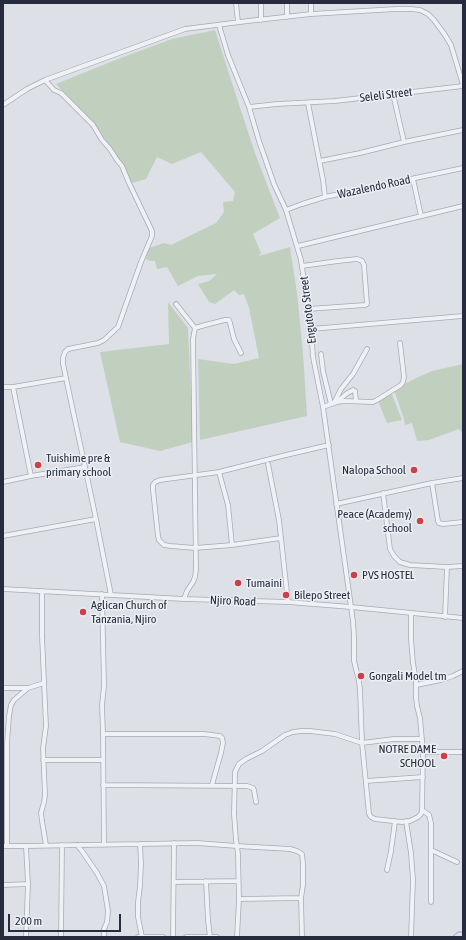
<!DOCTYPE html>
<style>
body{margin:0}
#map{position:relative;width:466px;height:940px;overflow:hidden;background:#dde0e7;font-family:"Asap Condensed",sans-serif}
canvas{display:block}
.frame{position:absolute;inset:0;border:4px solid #262c3d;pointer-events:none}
.scale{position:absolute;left:8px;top:914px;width:113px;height:18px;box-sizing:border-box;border:2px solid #262c3d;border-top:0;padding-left:5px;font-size:12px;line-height:14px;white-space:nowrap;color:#262c3d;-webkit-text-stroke:3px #eceff4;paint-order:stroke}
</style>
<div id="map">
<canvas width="466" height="940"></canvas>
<div class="frame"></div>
<div class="scale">200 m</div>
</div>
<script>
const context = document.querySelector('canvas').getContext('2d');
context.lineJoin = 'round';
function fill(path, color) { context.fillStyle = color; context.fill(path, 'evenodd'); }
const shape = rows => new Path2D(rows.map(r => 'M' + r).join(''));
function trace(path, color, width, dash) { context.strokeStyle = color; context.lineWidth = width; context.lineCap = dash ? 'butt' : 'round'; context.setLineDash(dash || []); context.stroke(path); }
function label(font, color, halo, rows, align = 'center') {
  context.font = font + ' "Asap Condensed",sans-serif'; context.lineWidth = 3; context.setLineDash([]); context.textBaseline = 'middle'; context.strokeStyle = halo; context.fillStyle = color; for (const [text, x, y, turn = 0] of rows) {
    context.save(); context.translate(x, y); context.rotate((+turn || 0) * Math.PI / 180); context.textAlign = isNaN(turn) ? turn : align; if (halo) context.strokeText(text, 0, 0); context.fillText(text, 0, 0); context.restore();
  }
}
fill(shape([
 [215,30,235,92,255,153,280,218,253,234,261,253,259,256,290,247,297,293,303,353,307,416,200,440,198,359,234,364,259,358,249,308,244,294,239,295,234,290,215,304,209,302,198,284,209,281,217,274,198,276,178,286,167,267,157,269,155,261,150,261,146,259,149,248,164,243,171,245,216,223,224,212,223,202,233,201,235,192,201,152,172,164,157,157,146,179,132,183,118,159,95,124,56,84,118,59,172,39],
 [168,302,188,328,193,442,160,451,120,442,100,352,169,344],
 [463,364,463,434,459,429,429,440,417,441,412,423,405,425,404,419,394,390,416,378,432,371],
 [391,392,402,420,387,423,378,401]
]), '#c1d0be');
trace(shape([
 [452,937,458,932,463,932]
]), '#97aac7', 1);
const minor = shape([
 [236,3,238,22],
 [261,3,261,20],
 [287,3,287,17],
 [311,3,311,14],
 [219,25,228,55,249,107,259,141,274,184,286,210,301,260,311,329,313,357,323,407,353,621,354,637,354,661,359,681,360,690,362,743,369,814,371,817,375,819,402,822,410,821,418,817,421,814,422,810,423,752,420,718,417,706,416,698,416,681,413,663,411,639,411,614],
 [45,80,54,90,61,93,93,125,102,140,110,149,117,160,122,166,129,183,152,231,152,236,141,262,118,327,104,340,98,343,68,349,65,352,63,358,63,364,85,467,96,519,111,595],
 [393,94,404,142],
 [308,103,323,180,325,197],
 [3,105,27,89,45,80,185,29,248,21,311,14,396,9,411,9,420,10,428,14,434,20,445,35,451,45,463,85],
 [249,107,277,104,335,101,463,86],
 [320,161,360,153,404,142,463,130],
 [413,179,421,216],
 [286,210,302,204,325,197,463,168],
 [298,246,463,206],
 [302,266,338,261,357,259,360,260,362,261,364,265,367,304,365,305,308,309],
 [176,304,195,328],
 [311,329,463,316],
 [321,354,323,371,331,404],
 [3,387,13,387,66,378],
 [13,387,31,476],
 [337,402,346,394,353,390,355,391,356,401],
 [334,403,341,389,353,374,367,349],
 [323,407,337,402,344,401,373,402,377,400,401,385,403,382,404,377,400,343],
 [268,464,279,520,288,602],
 [219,472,228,505,232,545],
 [3,482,31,476,85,467],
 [432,483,438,521,439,523,443,524,463,522],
 [383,493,390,549,394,556,400,562,410,565,447,567,463,566],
 [336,504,432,483,463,478],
 [3,536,96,519],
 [281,538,232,545,195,548,171,546,164,545,159,540,158,536,153,490,153,485,155,482,160,480,219,472,286,455,329,445],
 [3,589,184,599,288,602,351,607,463,618],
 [42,591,42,636,46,726,43,748,45,795,44,802,41,813,42,821,46,845],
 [102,594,104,686,102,705,103,734,104,845],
 [184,599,187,591,193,582,195,577,196,569,193,339,195,328,205,325,225,320,229,320,230,323,234,339,241,353],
 [445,617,447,567],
 [416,685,441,680,453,676,463,671],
 [3,688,28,688,44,683],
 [103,734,204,734,220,736,222,738,223,743,221,753,215,774,212,785],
 [423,752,463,752],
 [43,760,103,760],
 [366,781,423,777],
 [103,785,247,786,253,788,254,790,256,802],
 [422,810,429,815,431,823,431,902],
 [406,821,411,853,413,880,411,937],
 [140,844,141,863,140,886,138,902,138,917,142,937],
 [77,845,82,851,97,873,104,886,108,911,107,922,104,929,104,937],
 [3,846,26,846,197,843,237,846,290,849,297,851,302,854,303,864,303,885,301,898,302,937],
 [7,846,7,743,9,716,11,705,14,700,28,688],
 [26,846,28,884,26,937],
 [431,850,457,862],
 [387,870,391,851,395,821],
 [206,881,208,920,210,937],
 [174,882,238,881],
 [3,885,28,884],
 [239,899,301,898],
 [61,937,62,845],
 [138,937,163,937],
 [173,937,174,843],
 [186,937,217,937],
 [237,937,239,899,238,854,236,840,234,814,235,772,239,764,246,759,262,751,285,735,293,732,301,731,310,731,335,734,362,743,394,739,422,739]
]);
trace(minor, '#a6aab4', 5.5);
trace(minor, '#eff1f5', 4);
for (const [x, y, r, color] of [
 [38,465,4,"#cd4048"],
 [414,470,4,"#cd4048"],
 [420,521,4,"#cd4048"],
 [354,575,4,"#cd4048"],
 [238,583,4,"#cd4048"],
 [286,595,4,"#cd4048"],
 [83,612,4,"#cd4048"],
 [361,676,4,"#cd4048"],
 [444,756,4,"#cd4048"]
]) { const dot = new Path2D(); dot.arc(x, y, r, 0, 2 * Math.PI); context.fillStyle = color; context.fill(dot); trace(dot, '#eceff4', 1.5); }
label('12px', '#262c3d', '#eceff4', [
 ["Seleli Street",386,95,-7],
 ["Wazalendo Road",374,187,-12],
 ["Engutoto Street",308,310,-97],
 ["Njiro Road",233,601,2]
]);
label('12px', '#262c3d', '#eceff4', [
 ["Tuishime pre &",46,458],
 ["primary school",46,472],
 ["Nalopa School",406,470,"right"],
 ["Peace (Academy)",412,514,"right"],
 ["school",412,528,"right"],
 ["PVS HOSTEL",362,575],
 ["Tumaini",246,583],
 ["Bilepo Street",294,595],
 ["Aglican Church of",91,605],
 ["Tanzania, Njiro",91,619],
 ["Gongali Model tm",369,676],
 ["NOTRE DAME",436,749,"right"],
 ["SCHOOL",436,763,"right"]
], 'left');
</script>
